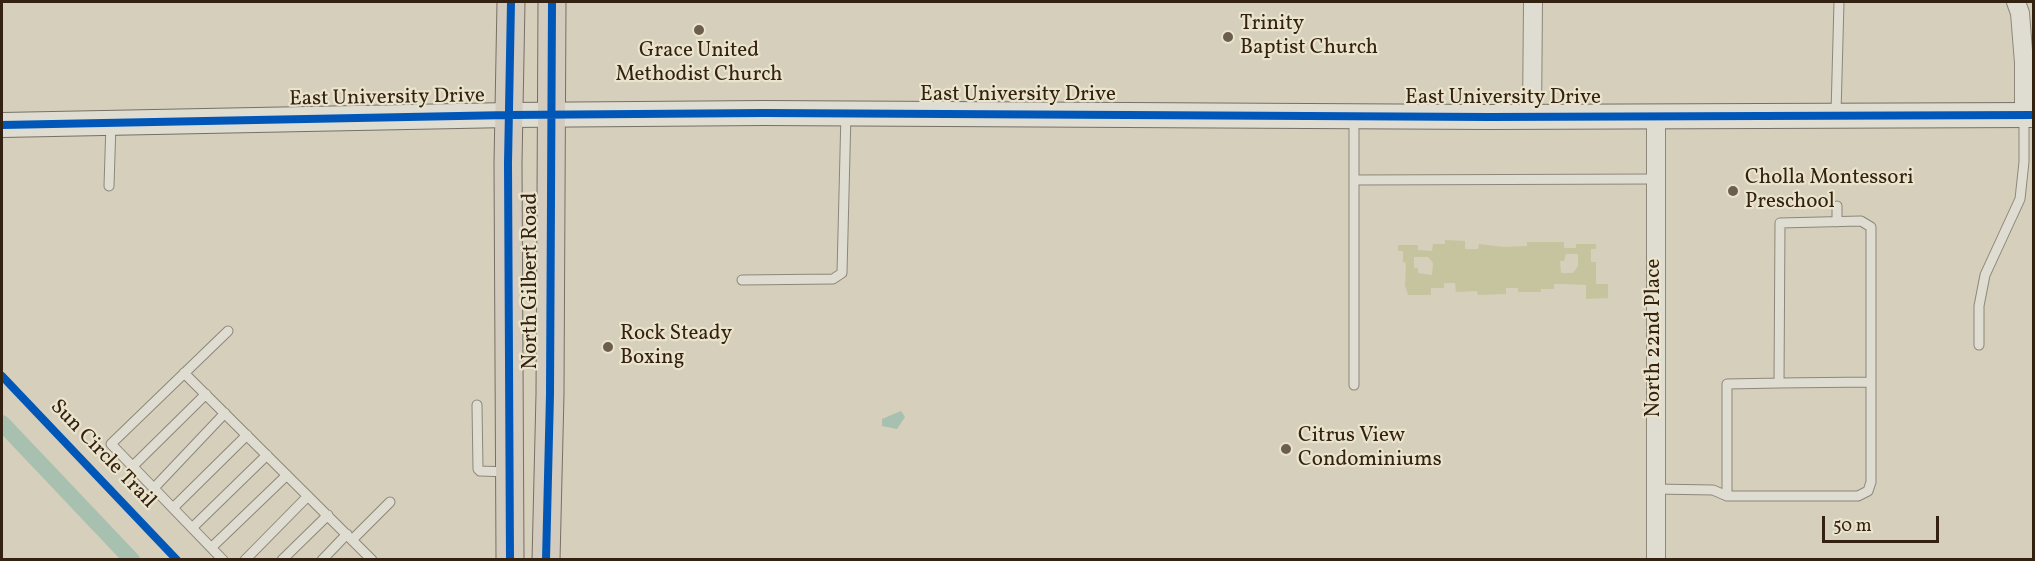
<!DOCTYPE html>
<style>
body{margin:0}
#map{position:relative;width:2035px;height:561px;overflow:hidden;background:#d5cfbb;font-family:Vollkorn,serif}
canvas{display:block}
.frame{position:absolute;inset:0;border:3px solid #332111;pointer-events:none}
.scale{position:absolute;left:1822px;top:516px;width:117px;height:27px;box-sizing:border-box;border:3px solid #332111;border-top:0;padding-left:8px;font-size:18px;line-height:21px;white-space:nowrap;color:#332111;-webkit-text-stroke:4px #ebe4cc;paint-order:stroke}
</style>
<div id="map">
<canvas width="2035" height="561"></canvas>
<div class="frame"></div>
<div class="scale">50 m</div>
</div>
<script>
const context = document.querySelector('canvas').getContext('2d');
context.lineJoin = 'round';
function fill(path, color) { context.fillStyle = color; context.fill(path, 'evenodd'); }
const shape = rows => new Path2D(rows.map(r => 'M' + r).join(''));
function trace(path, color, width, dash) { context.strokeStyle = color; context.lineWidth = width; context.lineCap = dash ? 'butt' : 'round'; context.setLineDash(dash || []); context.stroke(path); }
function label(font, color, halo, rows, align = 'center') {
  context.font = font + ' Vollkorn,serif'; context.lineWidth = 4.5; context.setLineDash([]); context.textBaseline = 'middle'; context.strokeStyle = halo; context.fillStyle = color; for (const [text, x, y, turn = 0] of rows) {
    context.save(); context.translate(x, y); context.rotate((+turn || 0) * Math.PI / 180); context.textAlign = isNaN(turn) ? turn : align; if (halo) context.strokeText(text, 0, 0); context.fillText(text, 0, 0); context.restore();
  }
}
fill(shape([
 [1445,240,1465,241,1465,249,1478,249,1479,244,1503,247,1527,246,1527,242,1564,242,1564,248,1576,248,1576,244,1596,244,1596,249,1591,249,1591,262,1596,262,1596,284,1608,284,1608,298,1586,299,1586,285,1563,284,1554,284,1554,289,1541,289,1541,292,1518,292,1518,288,1506,288,1506,294,1478,295,1477,291,1456,292,1455,283,1444,283,1444,288,1431,288,1431,295,1408,295,1405,285,1406,263,1403,262,1403,251,1398,251,1398,245,1418,245,1418,250,1432,251,1433,244,1445,244],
 [1566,254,1578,254,1578,266,1573,273,1561,273,1560,261,1564,261],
 [1414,257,1428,257,1433,263,1432,275,1418,273,1418,268,1414,268]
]), '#c6c49e');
fill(shape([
 [901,411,905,417,897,429,882,426,882,419]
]), '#a8c0b0');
trace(shape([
 [2,423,132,560]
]), '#a8c0b0', 16);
const service = shape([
 [1836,113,1839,2],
 [1354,180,1354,116],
 [109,186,111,123],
 [1837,206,1837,222],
 [742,280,833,279,842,273,846,113],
 [1979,345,1979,306,1985,275,2020,199,2024,162,2024,117],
 [184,373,372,560],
 [1779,383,1871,382],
 [1354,385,1354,180,1656,179],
 [477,405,478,469,480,471,509,472],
 [133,466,206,394],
 [154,488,225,413],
 [1655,489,1713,490,1727,496,1858,496,1868,491,1871,482,1871,227,1861,221,1780,223,1779,383,1727,384,1727,496],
 [173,508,247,435],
 [192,528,267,455],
 [352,540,390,502],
 [212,547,287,475],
 [223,560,111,444,228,331],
 [245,560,308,496],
 [282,560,328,515],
 [322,560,347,534]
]);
const minor = shape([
 [2016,2,2020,13,2024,63,2024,115],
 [1532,117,1533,2],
 [1656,560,1656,116]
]);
const secondary = shape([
 [2,125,509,115,764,113,1489,117,2034,115]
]);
const primary = shape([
 [510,560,508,163,511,2],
 [546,560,550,394,552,2]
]);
trace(service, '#8d877a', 11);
trace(minor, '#8d877a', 20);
trace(secondary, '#767064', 26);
trace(primary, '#767064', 29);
trace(service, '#dfdcd2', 9);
trace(minor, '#dfdcd2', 18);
trace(secondary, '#dfdcd2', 24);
trace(primary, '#d3ccbe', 27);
trace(shape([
 [2,125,509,115,764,113,1489,117,2034,115],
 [2,376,177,560],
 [510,560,508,163,511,2],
 [546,560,550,394,552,2]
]), '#0057b8', 8);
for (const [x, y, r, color] of [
 [699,30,6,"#6c5e4c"],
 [1228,37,6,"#6c5e4c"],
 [1733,191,6,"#6c5e4c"],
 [608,347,6,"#6c5e4c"],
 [1286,449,6,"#6c5e4c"]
]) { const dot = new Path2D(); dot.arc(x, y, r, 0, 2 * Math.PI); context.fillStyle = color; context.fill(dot); trace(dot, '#ebe4cc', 2); }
label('21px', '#332111', '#ebe4cc', [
 ["Trinity",1240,25],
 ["Baptist Church",1240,49],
 ["Grace United",699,52,"center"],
 ["Methodist Church",699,76,"center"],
 ["Cholla Montessori",1745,179],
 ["Preschool",1745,203],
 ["Rock Steady",620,335],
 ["Boxing",620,359],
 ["Citrus View",1298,437],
 ["Condominiums",1298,461]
], 'left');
label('21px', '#332111', '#ebe4cc', [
 ["East University Drive",1018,96],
 ["East University Drive",387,99,-1],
 ["East University Drive",1503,99],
 ["North Gilbert Road",532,281,-90],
 ["North 22nd Place",1655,338,-90],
 ["Sun Circle Trail",102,455,46]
]);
</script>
